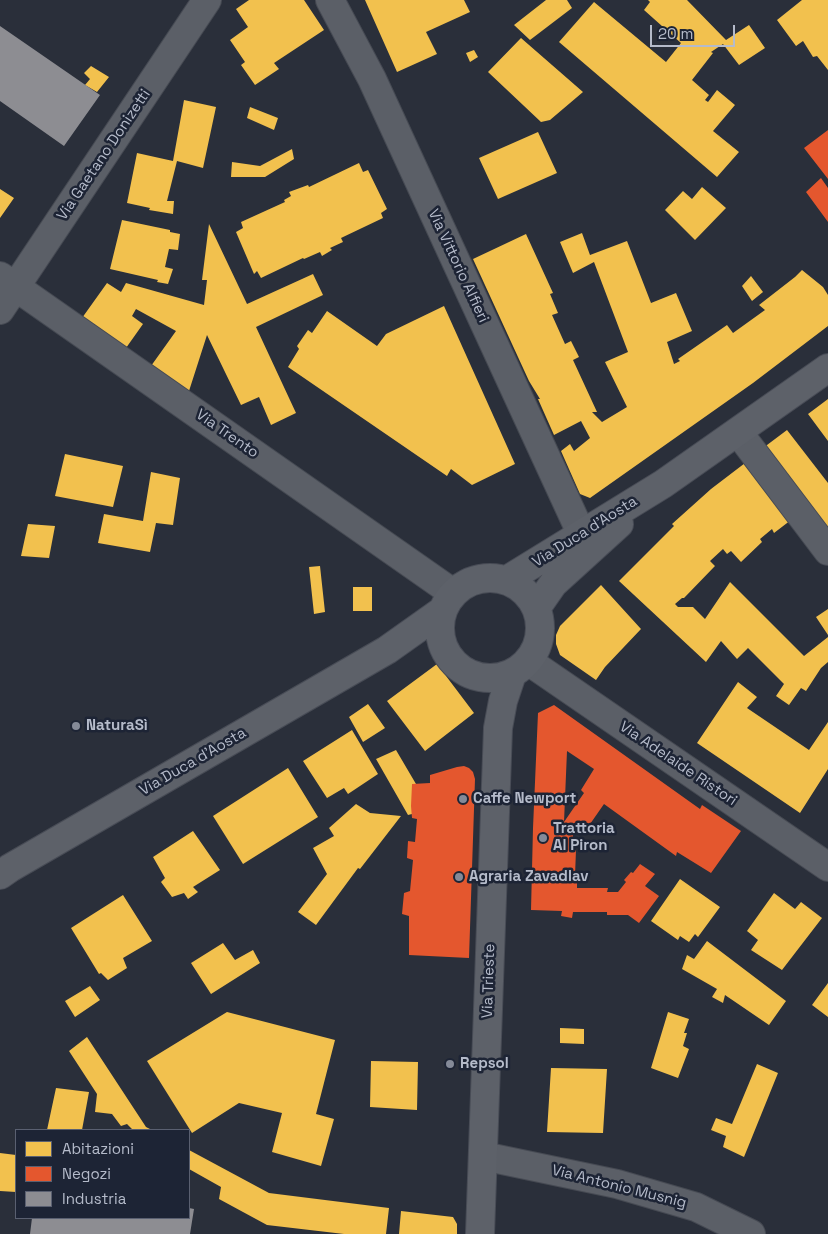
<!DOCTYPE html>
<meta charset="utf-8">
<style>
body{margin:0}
#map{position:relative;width:828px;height:1234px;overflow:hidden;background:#2a2f3a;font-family:"Space Grotesk",sans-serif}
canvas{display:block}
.legend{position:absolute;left:15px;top:1129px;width:175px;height:90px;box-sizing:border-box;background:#1d2435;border:1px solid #5a6071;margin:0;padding:6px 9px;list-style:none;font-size:15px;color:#b5bbca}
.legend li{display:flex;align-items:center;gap:10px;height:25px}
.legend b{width:25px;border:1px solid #5a6071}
.scale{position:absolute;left:650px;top:25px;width:85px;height:22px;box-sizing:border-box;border:2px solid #b5bbca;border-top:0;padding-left:6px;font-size:15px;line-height:18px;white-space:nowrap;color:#b5bbca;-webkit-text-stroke:4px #1d2435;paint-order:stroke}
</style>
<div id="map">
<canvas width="828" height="1234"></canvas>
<ul class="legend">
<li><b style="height:14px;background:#f2c14e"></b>Abitazioni</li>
<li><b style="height:14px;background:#e4572e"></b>Negozi</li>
<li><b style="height:14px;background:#8d8d92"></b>Industria</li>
</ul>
<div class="scale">20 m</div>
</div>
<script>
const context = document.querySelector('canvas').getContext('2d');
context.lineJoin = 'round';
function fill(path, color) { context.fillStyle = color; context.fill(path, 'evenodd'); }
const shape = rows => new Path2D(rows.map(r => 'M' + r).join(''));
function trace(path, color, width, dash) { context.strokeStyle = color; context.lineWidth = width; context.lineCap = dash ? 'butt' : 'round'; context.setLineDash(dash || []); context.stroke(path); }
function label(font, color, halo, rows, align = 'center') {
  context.font = font + ' "Space Grotesk",sans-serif'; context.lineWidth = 5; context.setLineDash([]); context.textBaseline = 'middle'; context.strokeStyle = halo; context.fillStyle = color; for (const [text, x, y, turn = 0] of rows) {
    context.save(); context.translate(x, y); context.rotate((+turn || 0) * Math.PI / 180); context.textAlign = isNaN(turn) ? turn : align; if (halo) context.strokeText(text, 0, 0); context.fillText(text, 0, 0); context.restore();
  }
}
fill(shape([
 [249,0,304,0,324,30,274,63,279,69,255,85,241,65,245,62,230,40,248,27,236,9],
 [365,0,464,0,470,12,426,32,437,54,397,72],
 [546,0,567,0,572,8,530,40,514,25],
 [648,0,687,0,726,40,749,25,765,48,739,65,723,44,711,52,713,53,692,80,709,95,705,100,708,102,717,90,735,105,713,131,739,152,717,177,559,42,594,2,666,62,681,43,644,10,650,2],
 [802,0,828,0,828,70,817,56,813,57,803,41,796,46,777,20],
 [521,38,583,92,550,120,541,122,488,72],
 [474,50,478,57,470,62,466,53],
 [91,66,109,77,97,92,85,85,90,79,84,73],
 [184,100,216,107,203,168,177,161,167,201,174,201,173,214,149,210,150,208,127,203,137,153,173,161],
 [250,107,278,118,274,130,247,118],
 [538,132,557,173,498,199,479,158],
 [292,149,294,159,265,177,231,177,232,162,260,166],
 [359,163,363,172,368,170,387,209,381,213,383,218,341,238,343,242,330,248,332,250,322,256,320,252,304,259,303,258,261,278,257,271,254,274,236,232,243,228,241,222,285,202,284,200,291,196,289,192,308,185,309,187],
 [702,187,726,208,695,240,665,210,683,191,692,199],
 [0,189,14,198,0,218],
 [122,220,170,230,170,232,180,234,178,250,169,249,165,267,173,269,168,284,157,282,158,280,110,269],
 [209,224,247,304,313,274,323,295,256,327,296,413,271,425,259,397,241,405,207,335,189,391,151,366,176,331,136,309,132,316,143,324,126,348,82,318,107,283,121,292,126,283,204,305,207,280,202,280],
 [582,233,590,255,627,241,651,303,676,293,692,331,667,342,674,364,680,361,678,359,727,325,733,333,765,310,759,305,795,277,802,270,823,287,828,295,828,326,753,383,590,498,580,494,561,451,570,444,574,451,590,438,581,421,554,435,538,399,540,399,529,381,473,259,526,234,553,293,550,294,558,313,552,315,565,344,571,341,579,357,573,360,597,412,592,412,602,422,627,407,605,362,628,352,594,262,573,273,560,242],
 [751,276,763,292,752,301,742,286],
 [444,306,515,464,472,485,451,469,447,476,288,367,299,349,297,346,308,330,312,333,327,311,377,346,386,334],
 [828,399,828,441,808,414],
 [787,430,828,483,828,542,759,451],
 [65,454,123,466,113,507,55,496],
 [749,460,791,520,774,533,772,529,760,539,762,542,741,562,731,551,727,554,723,549,710,561,715,566,684,598,682,598,675,604,678,607,693,607,705,619,730,582,804,656,828,637,828,662,821,668,806,691,801,688,789,705,776,696,784,684,748,648,737,659,721,641,706,662,619,581,674,526,672,524,711,489],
 [151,472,180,478,173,525,156,523,150,552,98,543,104,514,143,521],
 [28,524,55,526,49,558,21,556],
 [320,566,325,612,314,614,309,567],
 [601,585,641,629,605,667,596,680,560,655,556,644,556,635,560,626],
 [353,587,372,587,372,611,353,611],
 [828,609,828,635,816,617],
 [437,664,474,713,425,751,387,701],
 [738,682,757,697,747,708,809,750,828,722,828,769,800,813,697,743],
 [368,704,385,728,363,742,349,717],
 [352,730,378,774,348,794,344,788,327,798,303,761],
 [396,750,416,784,412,784,412,814,408,815,376,759],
 [288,768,318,817,243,864,213,816],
 [356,804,370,813,401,816,360,869,358,868,316,925,298,912,327,874,313,848,334,836,329,828],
 [193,831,220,870,193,887,198,892,188,899,184,893,172,897,161,882,165,878,153,857],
 [680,879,720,907,698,937,695,934,689,942,680,936,678,940,651,921],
 [774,893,795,909,801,902,822,918,782,970,751,950,758,940,747,931],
 [123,895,152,941,123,958,127,968,108,980,101,973,99,974,71,928],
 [707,941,786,1001,769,1025,725,995,723,1003,712,997,717,989,682,969,687,955,694,959],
 [223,943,235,960,253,950,260,963,211,994,191,963],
 [828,983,828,1017,812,1005],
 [90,986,100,1000,75,1017,65,1001],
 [227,1012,335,1040,316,1114,334,1119,321,1166,272,1152,282,1113,239,1103,192,1133,147,1061],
 [668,1012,689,1019,684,1033,687,1033,683,1046,689,1049,678,1078,651,1068],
 [560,1028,584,1029,584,1044,560,1043],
 [87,1037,146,1127,152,1130,133,1130,127,1124,121,1126,112,1114,95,1112,97,1094,69,1051],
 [371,1061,418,1062,417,1110,370,1107],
 [757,1064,778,1073,744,1157,723,1147,726,1136,711,1130,716,1118,732,1124],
 [551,1068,607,1069,603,1133,547,1132],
 [56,1088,89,1092,82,1130,47,1130],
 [189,1150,269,1193,389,1208,386,1234,344,1234,267,1225,219,1199,221,1187,189,1169],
 [0,1153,16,1155,16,1192,0,1191],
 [401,1211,453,1217,457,1224,457,1234,399,1234]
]), '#f2c14e');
fill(shape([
 [828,130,828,179,804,148],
 [821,178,828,188,828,222,806,192],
 [554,705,700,809,702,805,741,831,711,873,677,852,676,856,604,804,588,827,573,827,573,851,576,850,575,876,577,875,577,888,608,888,607,892,618,892,626,882,624,880,631,872,633,873,640,864,655,874,645,886,659,896,639,923,628,915,607,915,607,912,573,912,572,918,561,916,562,911,531,910,533,828,538,713],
 [567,751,594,769,581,790,584,793,564,822],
 [464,766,469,768,473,772,475,779,469,958,409,955,409,916,402,914,404,893,410,891,413,860,407,858,408,841,415,842,417,819,412,818,411,806,412,784,430,783,430,775,457,767]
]), '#e4572e');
fill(shape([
 [0,26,100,95,64,146,0,101],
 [189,1208,194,1209,190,1234,30,1234,32,1218,189,1218]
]), '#8d8d92');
const minor = shape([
 [330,0,372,79,581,533],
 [0,276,453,593],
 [0,310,207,0],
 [738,432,828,551],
 [528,661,828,867],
 [483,1156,617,1184,696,1207,751,1234]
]);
const major = shape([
 '440 628a50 50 0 1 1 100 0a50 50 0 1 1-100 0Z',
 [507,580,663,484,828,368],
 [537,607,553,584,619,524],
 [0,875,10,868,387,650,442,611],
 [480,1234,498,728,503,701,512,674]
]);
trace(minor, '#464a53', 30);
trace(major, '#484c56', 30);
trace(minor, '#5b5f67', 28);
trace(major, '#5d6169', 28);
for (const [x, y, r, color] of [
 [76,726,5,"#848a98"],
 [463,799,5,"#848a98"],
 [543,838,5,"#848a98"],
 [459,877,5,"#848a98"],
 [450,1064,5,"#848a98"]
]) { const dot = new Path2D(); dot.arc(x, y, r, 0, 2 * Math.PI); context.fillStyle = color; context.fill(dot); trace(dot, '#1d2435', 2); }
label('15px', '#b5bbca', '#1d2435', [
 ["Via Gaetano Donizetti",104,155,-56],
 ["Via Vittorio Alfieri",458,266,65],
 ["Via Trento",227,434,35],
 ["Via Duca d'Aosta",585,532,-32],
 ["Via Duca d'Aosta",193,762,-30],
 ["Via Adelaide Ristori",678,764,34],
 ["Via Trieste",489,981,-88],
 ["Via Antonio Musnig",619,1187,14]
]);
label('bold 15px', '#b5bbca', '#1d2435', [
 ["NaturaSì",86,726],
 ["Caffe Newport",473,799],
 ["Trattoria",553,829],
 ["Al Piron",553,846],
 ["Agraria Zavadlav",469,877],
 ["Repsol",460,1064]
], 'left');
</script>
